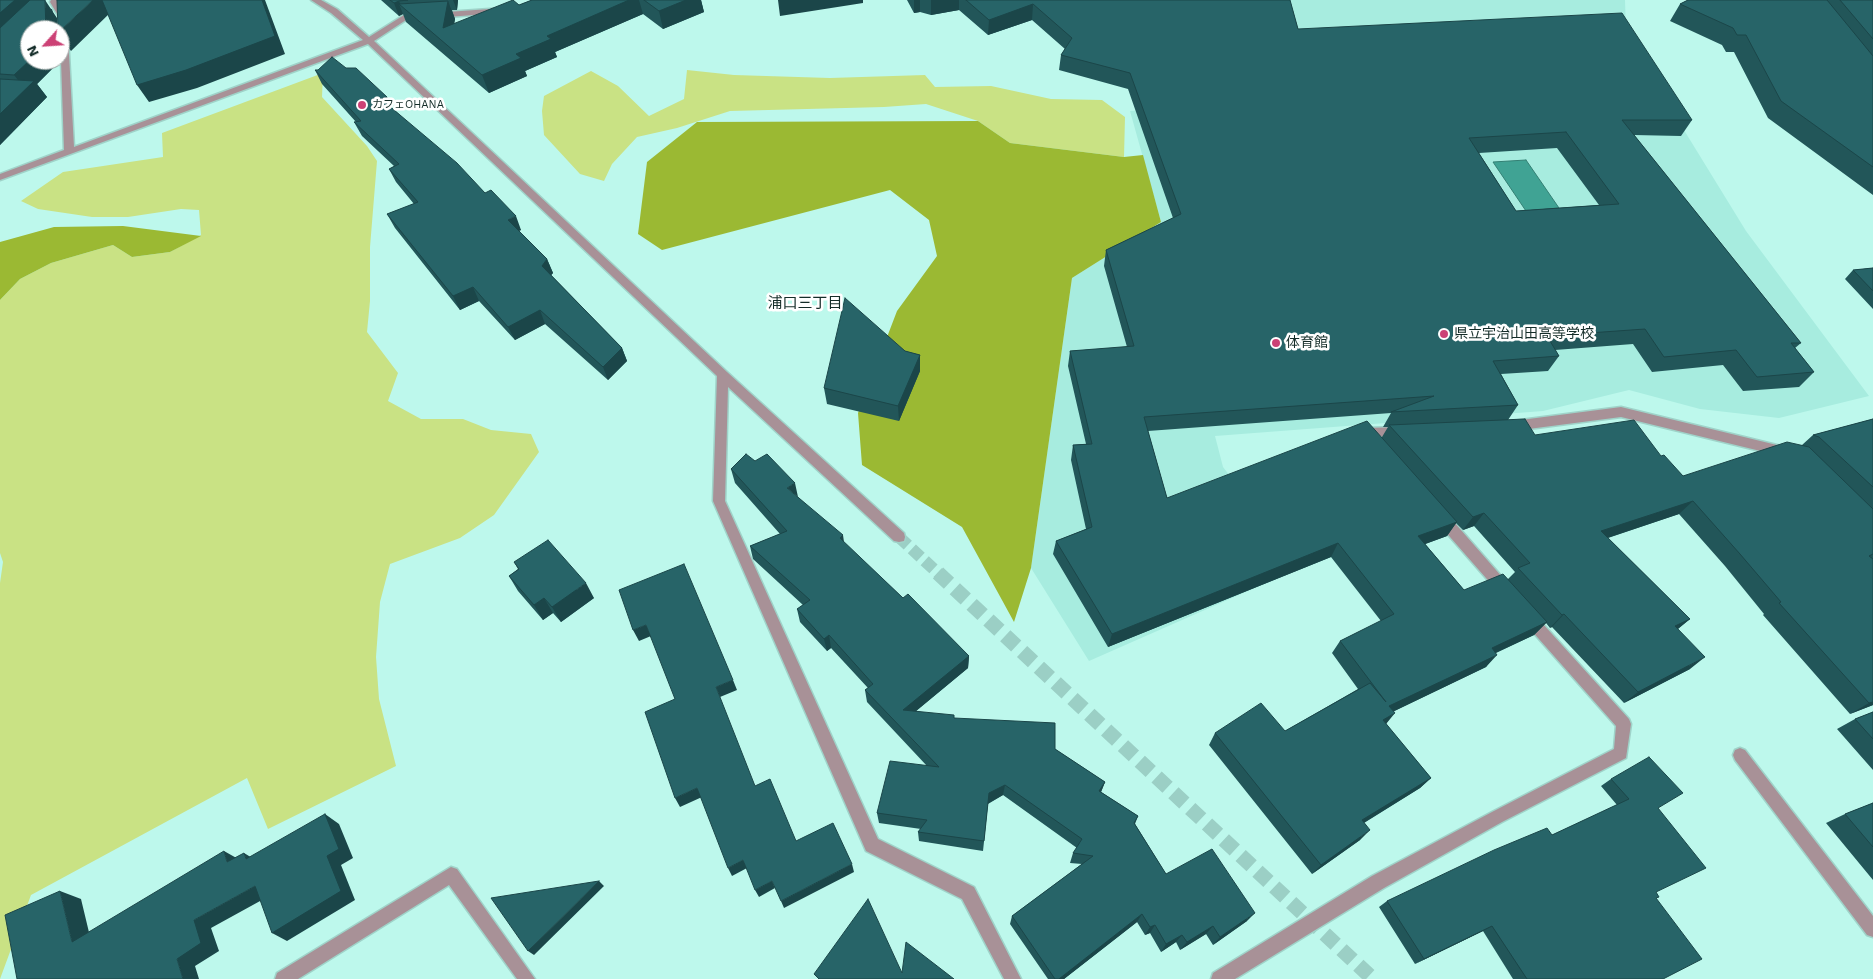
<!DOCTYPE html>
<meta charset="utf-8">
<style>
body{margin:0}
#map{position:relative;width:1873px;height:979px;overflow:hidden;background:#bdf8ec;font-family:"Work Sans",sans-serif}
canvas{display:block}
.north{position:absolute;left:20px;top:20px;width:50px;height:50px;box-sizing:border-box;background:#fff;border:1px solid #a1aba9;border-radius:50%;rotate:244deg;font-size:14px;font-weight:700;line-height:20px;text-align:center;color:#152d29}
.north::after{content:'';display:block;margin:auto;width:18px;height:22px;background:#cc4175;clip-path:polygon(50% 0,100% 100%,50% 72%,0 100%)}
</style>
<div id="map">
<canvas width="1873" height="979"></canvas>
<div class="north">N</div>
</div>
<script>
const context = document.querySelector('canvas').getContext('2d');
context.lineJoin = 'round';
function fill(path, color) { context.fillStyle = color; context.fill(path, 'evenodd'); }
const shape = rows => new Path2D(rows.map(r => 'M' + r).join(''));
function trace(path, color, width, dash) { context.strokeStyle = color; context.lineWidth = width; context.lineCap = dash ? 'butt' : 'round'; context.setLineDash(dash || []); context.stroke(path); }
function label(font, color, halo, rows, align = 'center') {
  context.font = font + ' "Work Sans","Noto Sans JP",sans-serif'; context.lineWidth = 5; context.setLineDash([]); context.textBaseline = 'middle'; context.strokeStyle = halo; context.fillStyle = color; for (const [text, x, y, turn = 0] of rows) {
    context.save(); context.translate(x, y); context.rotate((+turn || 0) * Math.PI / 180); context.textAlign = isNaN(turn) ? turn : align; if (halo) context.strokeText(text, 0, 0); context.fillText(text, 0, 0); context.restore();
  }
}
fill(shape([
 [1255,0,1625,0,1626,32,1687,135,1746,231,1869,396,1779,418,1700,409,1629,390,1543,411,1215,436,1223,467,1300,568,1089,661,1031,568,1072,278,1161,222,1130,111,1174,109]
]), '#a7ecdf');
fill(shape([
 [687,70,734,75,830,78,925,75,935,87,991,86,1051,99,1102,100,1125,117,1124,157,1010,143,978,121,926,104,884,107,730,111,677,128,637,137,612,164,604,181,580,174,544,135,542,111,544,96,591,71,618,86,649,116,684,99],
 [323,73,322,97,367,146,377,161,370,247,370,301,367,332,398,373,388,401,421,419,463,419,491,430,531,434,539,452,494,515,460,538,390,564,380,602,376,657,379,699,396,766,268,829,247,778,31,895,0,979,0,583,3,562,0,553,0,300,20,279,51,263,113,245,132,257,170,252,201,235,199,210,181,209,128,217,92,217,38,209,21,201,63,172,163,157,162,133]
]), '#c9e284');
fill(shape([
 [978,121,1010,143,1124,157,1143,155,1161,222,1072,278,1031,568,1014,622,962,527,862,465,858,413,897,311,937,256,929,220,890,190,662,250,638,234,647,162,697,122],
 [123,226,201,236,170,252,132,257,113,245,51,263,20,279,0,300,0,242,54,227]
]), '#9bb933');
const water = shape([
 [1526,160,1559,208,1526,211,1493,162,1526,160]
]);
fill(water, '#40a394');
trace(water, '#338074', 1);
trace(shape([
 [899,537,939,574]
]), '#9bcfc5', 12, [12, 5.5]);
trace(shape([
 [938,573,1373,979]
]), '#9bcfc5', 15, [15, 8]);
const minor = shape([
 [51,0,57,0,67,17,74,147,363,40,331,13,311,0,321,0,337,9,369,37,404,15,504,8,504,12,501,13,406,20,374,41,727,372,904,533,905,537,904,541,899,542,894,541,728,387,725,501,878,839,974,887,1021,979,1004,979,962,899,866,851,713,501,717,376,368,44,0,180,0,174,64,150,60,30,59,17,50,2,51,0],
 [1621,407,1785,447,1789,449,1791,452,1789,455,1785,457,1621,417,1513,431,1509,429,1507,426,1509,423,1513,421,1621,407],
 [1401,427,1405,429,1407,432,1405,435,1375,437,1369,442,1365,440,1360,433,1362,430,1366,428,1401,427],
 [1441,512,1446,513,1510,586,1512,590,1510,594,1505,596,1500,594,1436,521,1435,517,1436,513,1441,512],
 [1528,611,1533,613,1629,719,1631,724,1626,758,1502,822,1384,888,1235,979,1211,979,1213,973,1372,876,1492,812,1614,749,1616,726,1523,621,1521,617,1523,613,1528,611],
 [1740,748,1745,750,1873,916,1873,937,1867,935,1735,760,1733,755,1735,750,1740,748],
 [451,867,457,869,535,979,517,979,449,885,298,979,275,979,277,973,451,867]
]);
trace(minor, '#9fd3c9', 3);
fill(minor, '#a89197');
fill(shape([
 [0,0,52,9,58,30,59,62,37,84,47,97,0,145],
 [381,0,458,0,457,10,452,10,455,19,454,24,519,5,532,0,701,0,704,12,663,29,643,14,555,52,557,57,525,71,527,76,489,93,406,22,403,14,399,16],
 [907,0,1290,0,1298,29,1692,120,1681,136,1634,135,1801,343,1795,348,1814,372,1799,387,1743,391,1723,365,1652,372,1633,344,1555,350,1559,356,1548,371,1501,374,1518,405,1508,420,1535,435,1661,456,1683,476,1802,445,1813,435,1873,419,1873,705,1850,714,1763,615,1764,614,1725,566,1679,514,1608,538,1690,619,1678,629,1690,669,1624,703,1552,627,1550,628,1546,623,1534,635,1496,653,1486,667,1394,711,1386,724,1431,778,1420,788,1364,823,1360,840,1312,874,1209,745,1215,733,1285,731,1358,689,1332,653,1340,641,1381,621,1331,557,1108,647,1053,554,1056,541,1086,529,1071,460,1073,445,1086,444,1068,366,1070,351,1127,347,1104,266,1106,250,1173,218,1128,89,1059,70,1061,55,1065,49,1032,20,988,35,959,10,931,15,920,12,914,13],
 [1557,148,1599,205,1516,211,1479,153],
 [1391,413,1383,427,1388,427,1382,437,1167,498,1148,431],
 [1456,523,1463,530,1474,526,1515,572,1508,579,1464,590,1425,544,1447,536],
 [1688,0,1873,0,1873,195,1768,118,1734,52,1726,52,1722,45,1670,21,1680,4],
 [346,68,387,97,392,108,485,193,521,230,519,231,547,259,553,273,551,275,622,348,627,361,608,380,545,324,515,340,479,301,460,310,395,228,387,214,414,204,396,182,389,169,394,166,362,136,354,122,356,122,322,84,315,70],
 [1873,268,1873,309,1845,279,1853,270],
 [905,351,920,355,920,371,899,421,827,404,824,388],
 [731,469,798,497,844,543,903,598,969,656,968,668,916,711,954,718,1055,749,1105,782,1101,792,1138,816,1135,824,1166,874,1247,921,1213,945,1206,934,1180,950,1176,942,1161,952,1150,933,1145,935,1137,922,1064,979,1048,979,1010,924,1012,916,1082,864,1070,863,1073,853,1077,848,1003,795,988,804,983,851,919,841,918,832,921,829,879,823,877,813,927,766,867,702,865,690,868,688,831,648,827,651,800,622,797,609,803,605,753,559,750,546,780,534,735,483],
 [514,562,594,598,561,622,553,613,543,620,518,591,509,576,518,569],
 [1873,712,1873,770,1837,729,1855,719],
 [1611,779,1658,808,1656,898,1663,979,1513,979,1483,931,1415,964,1379,907,1387,901,1552,835,1617,805,1601,786],
 [1873,803,1873,880,1826,823,1845,814]
]), '#225659');
fill(shape([
 [0,0,33,0,0,43],
 [45,0,57,18,58,30,46,30],
 [93,0,103,0,111,12,71,51,60,36,60,31],
 [262,0,265,0,285,54,197,88,149,102,137,85],
 [453,0,458,0,457,10],
 [629,0,639,0,643,14,555,52,557,57,525,71,527,76,489,93,482,75,547,36],
 [686,0,701,0,704,12,663,29,659,11],
 [778,0,863,0,863,3,780,16],
 [914,0,920,0,920,12,914,13],
 [931,0,959,0,959,10,931,15],
 [399,1,401,6,399,4,403,14,399,16,394,3],
 [448,1,455,19,450,46,443,28],
 [1033,4,1032,20,988,35,989,20],
 [30,60,59,60,59,62,37,84,47,97,0,145,0,114,25,89,14,75],
 [387,97,393,110,381,99],
 [516,216,521,230,513,233,508,220],
 [547,259,553,273,547,280,542,266],
 [473,287,479,301,460,310,453,296],
 [540,310,545,324,515,340,508,327],
 [622,348,627,361,608,380,603,367],
 [920,355,920,371,899,421,898,406],
 [795,483,798,497,787,488],
 [1693,501,1679,514,1589,544,1601,531],
 [1484,513,1474,526,1463,530,1473,517],
 [1457,522,1447,536,1409,550,1418,536],
 [843,535,845,549,840,538],
 [1338,543,1331,557,1108,647,1112,634],
 [586,583,594,598,561,622,552,607],
 [544,598,553,613,543,620,534,605],
 [1564,614,1552,627,1550,628,1562,615],
 [1690,619,1675,631,1675,626],
 [1547,622,1534,635,1480,660,1492,648],
 [646,625,651,636,639,641,633,630],
 [829,635,831,648,827,651,824,639],
 [1497,655,1486,667,1380,718,1389,706],
 [969,656,968,668,904,721,903,710],
 [1705,657,1690,669,1624,703,1638,692],
 [733,680,737,690,720,697,716,687],
 [1873,702,1873,705,1850,714,1869,703],
 [1395,713,1386,724,1383,720],
 [1431,778,1420,788,1352,830,1362,820],
 [1105,782,1101,792,1099,791],
 [1005,785,1003,795,987,804,989,793],
 [697,788,702,797,680,807,675,798],
 [325,814,339,824,353,858,341,865,355,900,287,941,272,933,327,856],
 [1370,830,1360,840,1312,874,1321,865],
 [224,851,240,860,227,862],
 [244,853,259,862,246,859],
 [743,860,747,868,732,876,728,868],
 [852,864,854,872,784,908,781,901],
 [599,881,604,886,534,955,528,951],
 [772,881,775,888,759,897,755,890],
 [255,886,271,895,211,928,219,951,195,966,199,979,183,979,177,959,194,920],
 [60,891,81,899,93,949,72,942],
 [1255,913,1247,921,1213,945,1220,937],
 [1142,914,1137,922,1064,979,1059,979],
 [1155,925,1150,933,1145,935,1150,927],
 [1213,926,1206,934,1180,950,1187,942],
 [1492,926,1483,931,1415,964,1424,959],
 [1182,935,1176,942,1161,952,1166,944]
]), '#1b4649');
const building = shape([
 [0,0,15,0,0,13,0,0],
 [30,0,45,0,46,30,30,30,30,60,14,75,0,74,0,28,30,0],
 [57,0,93,0,60,31,60,30,58,30,57,0],
 [102,0,262,0,275,36,186,70,137,85,102,0],
 [390,0,408,0,399,1,394,3,390,0],
 [513,0,519,5,532,0,629,0,547,36,551,39,516,54,521,58,482,75,399,4,448,1,443,28,513,0],
 [644,0,686,0,659,11,644,0],
 [966,0,1290,0,1298,29,1622,13,1692,120,1622,120,1801,343,1791,343,1814,372,1757,377,1736,350,1664,357,1645,329,1547,336,1559,356,1493,361,1518,405,1391,412,1434,396,1144,417,1167,498,1367,421,1457,522,1418,536,1464,590,1503,574,1547,622,1492,648,1497,655,1389,706,1395,713,1383,720,1431,778,1362,820,1370,830,1321,865,1215,733,1261,703,1285,731,1370,683,1386,702,1340,641,1394,614,1338,543,1112,634,1056,541,1092,527,1073,445,1092,444,1070,351,1134,346,1106,250,1181,214,1130,73,1061,55,1072,38,1033,4,989,20,966,0],
 [1566,132,1619,204,1516,211,1469,138,1566,132],
 [1688,0,1827,0,1873,56,1873,167,1781,101,1746,35,1737,35,1733,28,1680,4,1688,0],
 [1840,0,1873,0,1873,39,1840,0],
 [332,57,346,68,356,68,387,97,381,99,457,163,485,193,491,190,516,216,508,220,547,259,542,266,622,348,603,367,540,310,508,327,473,287,453,296,387,214,418,202,389,169,399,164,354,122,361,121,315,70,318,70,332,57],
 [0,79,34,81,0,114,0,79],
 [1873,268,1873,291,1853,270,1873,268],
 [845,298,905,351,920,355,898,406,824,388,845,298],
 [1525,419,1535,435,1634,420,1661,456,1664,455,1683,476,1787,442,1809,447,1873,509,1873,554,1869,556,1873,559,1873,702,1869,703,1779,603,1781,602,1740,554,1693,501,1601,531,1690,619,1675,626,1705,657,1638,692,1564,614,1562,615,1518,568,1530,563,1484,513,1473,517,1389,425,1525,419],
 [1873,419,1873,487,1819,437,1813,435,1873,419],
 [746,454,755,461,767,454,795,483,787,488,843,535,840,538,903,598,908,594,969,656,903,710,954,715,954,718,1055,723,1055,749,1105,782,1099,791,1138,816,1134,823,1166,874,1212,849,1255,913,1220,937,1213,926,1187,942,1182,935,1166,944,1155,925,1150,927,1142,914,1059,979,1055,979,1012,916,1093,856,1073,853,1082,839,1005,785,989,793,984,841,918,832,927,820,877,813,890,761,939,767,865,690,873,684,829,635,824,639,797,609,810,600,750,546,787,531,731,469,746,454],
 [548,540,586,583,552,607,544,598,534,605,509,576,519,569,514,562,548,540],
 [684,564,733,680,716,687,755,786,770,779,796,841,833,823,852,864,781,901,772,881,755,890,743,860,728,868,697,788,675,798,645,712,675,699,646,625,633,630,619,590,684,564],
 [1873,712,1873,739,1855,719,1873,712],
 [1649,757,1683,793,1658,808,1706,868,1656,892,1659,897,1656,898,1702,959,1663,979,1527,979,1492,926,1424,959,1387,901,1494,850,1547,828,1552,835,1629,799,1611,779,1649,757],
 [1873,803,1873,847,1845,814,1873,803],
 [325,814,339,849,327,856,341,891,272,933,255,886,194,920,201,943,177,959,183,979,17,979,5,915,60,891,72,942,224,851,227,862,244,853,246,859,325,814],
 [599,881,528,951,491,898,599,881],
 [868,899,902,973,906,942,954,979,819,979,814,974,868,899]
]);
fill(building, '#276468');
trace(building, '#1b4649', 1);
for (const [x, y, r, color] of [
 [362,105,5,"#cc4175"],
 [1444,334,5,"#cc4175"],
 [1276,343,5,"#cc4175"]
]) { const dot = new Path2D(); dot.arc(x, y, r, 0, 2 * Math.PI); context.fillStyle = color; context.fill(dot); trace(dot, '#fff', 2); }
label('11px', '#152d29', '#fff', [
 ["カフェOHANA",372,105]
], 'left');
label('14px', '#152d29', '#fff', [
 ["県立宇治山田高等学校",1454,334],
 ["体育館",1286,343]
], 'left');
label('15px', '#152d29', '#fff', [
 ["浦口三丁目",805,304]
]);
</script>
